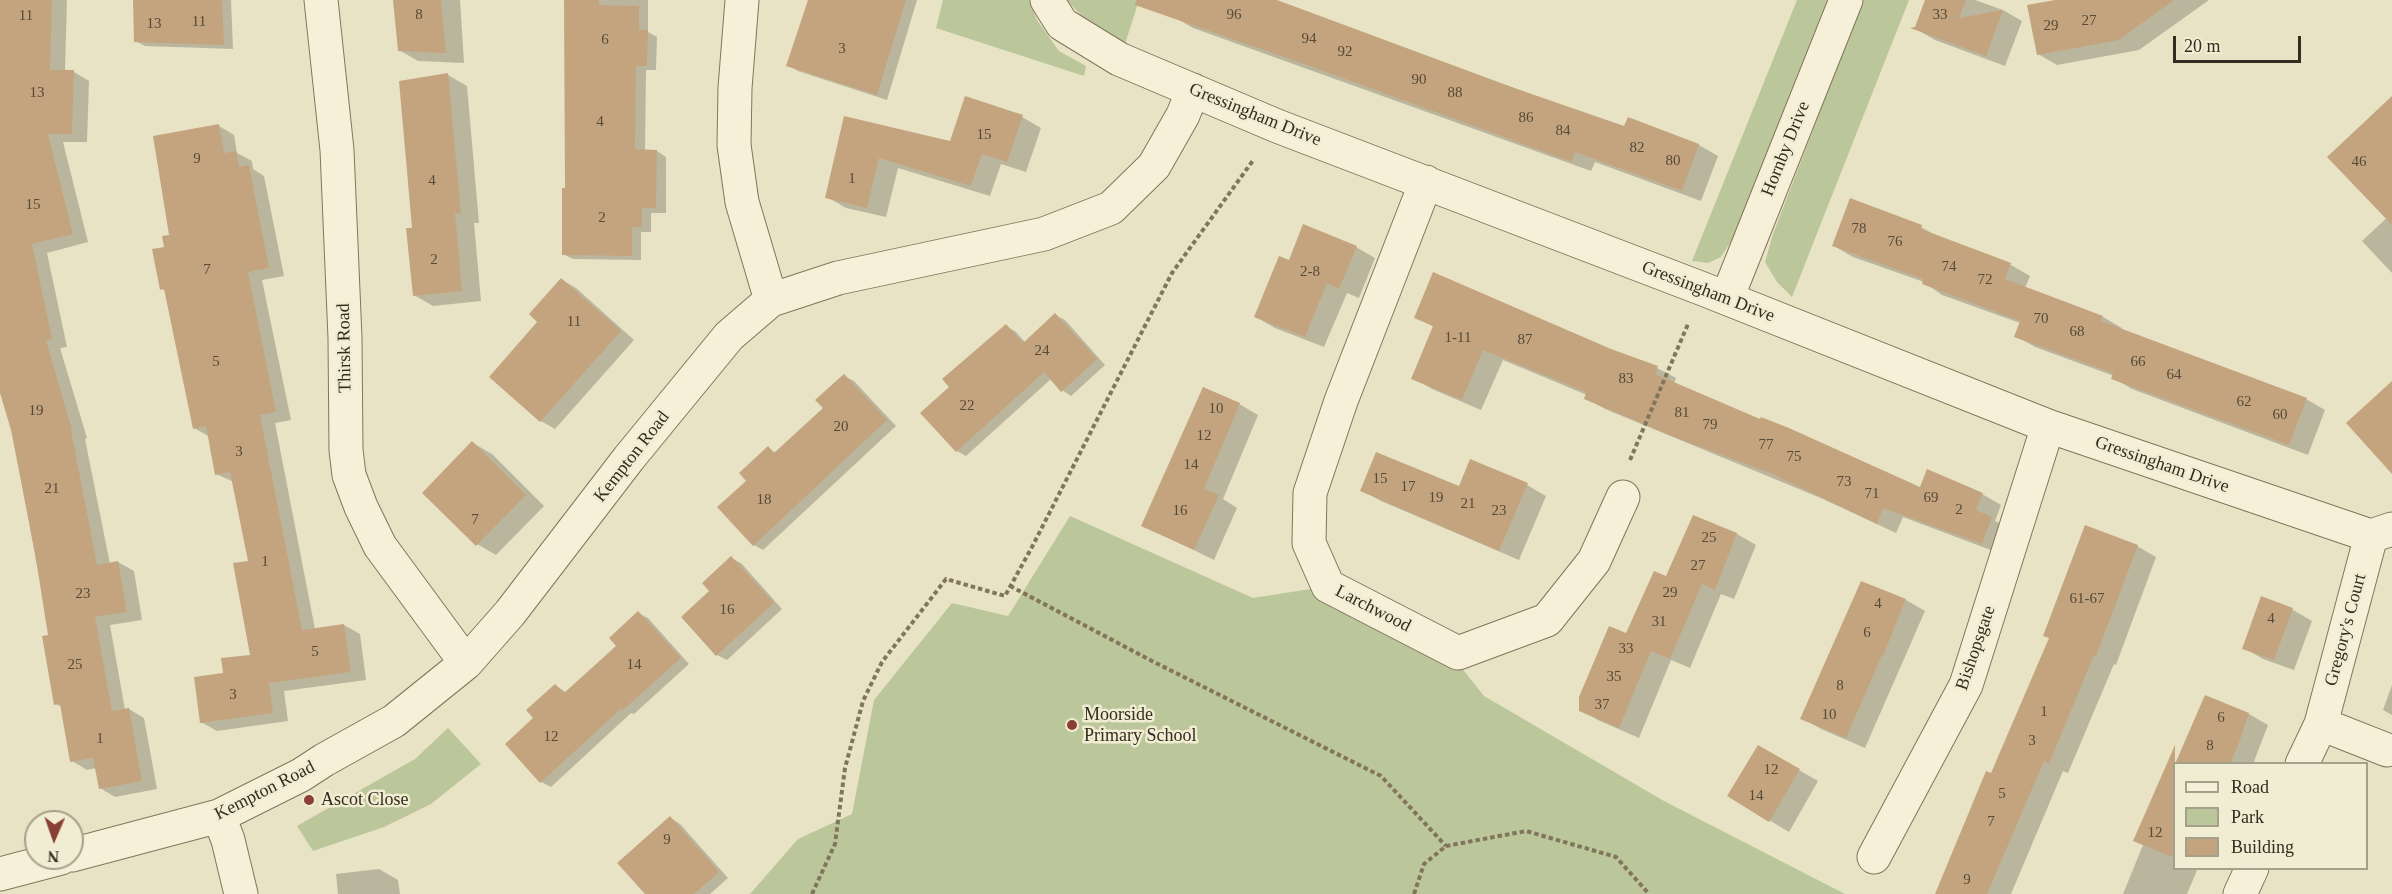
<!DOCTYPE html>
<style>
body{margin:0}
#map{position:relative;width:2392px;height:894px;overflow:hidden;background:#e9e3c5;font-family:"Times New Roman",serif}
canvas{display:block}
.legend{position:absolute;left:2173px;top:762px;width:195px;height:108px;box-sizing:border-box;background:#f1edd3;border:2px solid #a5a08b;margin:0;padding:8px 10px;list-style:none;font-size:18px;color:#332c1f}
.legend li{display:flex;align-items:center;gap:12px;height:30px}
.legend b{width:30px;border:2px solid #a5a08b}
.north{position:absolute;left:24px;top:810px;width:60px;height:60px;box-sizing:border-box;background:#f1edd3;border:2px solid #a5a08b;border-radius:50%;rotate:182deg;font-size:16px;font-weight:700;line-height:24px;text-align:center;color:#332c1f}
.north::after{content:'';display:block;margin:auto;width:21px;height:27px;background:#8a3f34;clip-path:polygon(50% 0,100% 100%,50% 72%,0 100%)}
.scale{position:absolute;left:2173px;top:36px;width:128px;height:27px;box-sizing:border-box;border:3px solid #332c1f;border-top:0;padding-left:8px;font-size:18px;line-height:21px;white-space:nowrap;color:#332c1f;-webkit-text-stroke:4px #f1edd3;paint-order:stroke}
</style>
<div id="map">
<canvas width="2392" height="894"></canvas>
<ul class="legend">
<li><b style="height:8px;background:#f5f0d7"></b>Road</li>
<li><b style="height:16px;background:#bbc69a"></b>Park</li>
<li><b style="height:16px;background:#c3a47f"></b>Building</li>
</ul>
<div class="north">N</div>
<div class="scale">20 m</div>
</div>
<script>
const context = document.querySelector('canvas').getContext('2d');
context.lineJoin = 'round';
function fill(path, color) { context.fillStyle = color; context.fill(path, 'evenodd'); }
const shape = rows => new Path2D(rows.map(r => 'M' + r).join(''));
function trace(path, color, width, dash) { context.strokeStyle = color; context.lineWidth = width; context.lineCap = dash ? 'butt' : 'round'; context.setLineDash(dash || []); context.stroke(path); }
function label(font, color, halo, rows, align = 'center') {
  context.font = font + ' "Times New Roman",serif'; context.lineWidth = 5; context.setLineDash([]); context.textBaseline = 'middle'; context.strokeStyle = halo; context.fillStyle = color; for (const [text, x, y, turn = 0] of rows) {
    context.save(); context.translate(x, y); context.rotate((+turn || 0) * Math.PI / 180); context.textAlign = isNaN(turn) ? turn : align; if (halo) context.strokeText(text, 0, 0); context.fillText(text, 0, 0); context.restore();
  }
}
fill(shape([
 [943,0,1029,0,1037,20,1059,51,1086,66,1084,76,936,28],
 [1067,0,1139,0,1125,44,1085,20],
 [1797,0,1831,0,1737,232,1721,257,1708,263,1692,261],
 [1863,0,1909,0,1792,297,1777,282,1765,262,1773,234],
 [1070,516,1253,598,1336,585,1445,647,1484,696,1664,801,1845,894,750,894,798,839,852,814,874,700,952,603,1008,616],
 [448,728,481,764,431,804,384,827,313,851,297,826,415,759]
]), '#bbc69a');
fill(shape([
 [0,0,67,0,65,71,74,72,89,81,87,142,63,142,88,242,47,253,67,347,60,348,87,438,85,439,110,564,118,562,134,571,142,620,110,625,125,710,129,709,144,718,157,789,115,797,100,788,96,768,87,770,72,761,62,707,56,704,50,636,12,430,0,388],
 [134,0,231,0,233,49,145,46,135,41],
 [394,0,460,0,464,63,418,61,399,50],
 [566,0,648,0,648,32,657,37,656,70,646,70,645,151,657,151,666,157,666,213,651,213,651,232,641,232,641,260,573,259,563,254,566,189],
 [810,0,917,0,887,100,798,71,788,65],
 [1180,0,1270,0,1625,128,1629,119,1699,145,1718,156,1701,201,1595,162,1591,171,1193,28,1174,17],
 [1926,0,1975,0,2003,10,2022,21,2005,66,1935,40,1916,29],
 [2063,0,2209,0,2139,50,2057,65,2038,54],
 [448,75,467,86,479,223,474,223,481,301,433,306,414,295,414,229],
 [966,98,1022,117,1041,128,1026,172,1001,164,990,196,898,168,886,217,846,208,827,197,846,117,951,143],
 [219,126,234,135,237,153,252,161,253,169,264,176,284,276,262,280,291,420,275,423,315,629,344,625,360,634,366,680,284,691,288,721,217,731,201,722,225,674,252,656,249,562,234,482,216,474,210,437,194,428,166,291,162,289,166,248],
 [2392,213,2392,273,2362,241],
 [1921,227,1940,238,2011,265,2030,276,2025,288,2103,317,2122,328,2121,330,2306,399,2325,410,2308,455,2132,389,2113,378,2114,376,2035,347,2016,336,2020,323,1942,295,1924,282,1853,257,1834,246],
 [1356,247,1375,258,1359,298,1347,293,1324,347,1275,328,1256,317,1290,262],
 [562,280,576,288,634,340,555,429,541,421,491,377,539,322],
 [1055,315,1065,320,1105,365,1071,396,1062,390,1051,379,966,456,957,451,951,387,1006,326,1016,332,1025,342],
 [1416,317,1610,350,1657,368,1676,378,1674,384,1920,489,1982,494,2001,505,1995,521,2011,529,2001,554,1903,517,1896,533,1823,499,1605,409,1586,398,1587,395,1503,360,1481,410,1432,389,1413,378,1434,327],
 [844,376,854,381,896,426,763,550,754,545,748,481,768,448,776,453,825,408],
 [1239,404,1258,415,1223,499,1237,508,1214,560,1143,525],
 [473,443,492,454,544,506,496,555,477,544],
 [1527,485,1546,496,1519,560,1381,501,1362,490],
 [1693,517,1737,534,1756,545,1734,599,1721,594,1690,668,1671,660,1639,738,1600,721,1580,710,1627,635,1667,578],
 [2137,546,2156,557,2116,665,2114,664,2068,773,2063,771,2011,894,1936,894,1992,775],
 [731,558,741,563,782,609,727,660,717,655,711,591],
 [1862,583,1906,600,1925,611,1865,748,1821,729,1802,718],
 [2262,598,2293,610,2312,621,2294,670,2263,659,2244,648],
 [638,613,648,618,689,664,634,714,631,713,551,787,541,782,536,718,555,685,567,693,618,646],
 [2392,685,2392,715,2383,710],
 [2206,697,2249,714,2268,725,2253,764,2177,764],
 [1759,747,1818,781,1789,832,1729,796],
 [2174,769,2174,868,2198,868,2187,894,2123,894],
 [670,818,680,824,728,878,710,894,647,894],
 [379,869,398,880,400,894,338,894,336,874]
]), '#0003');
fill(shape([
 [0,0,52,0,50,70,74,70,72,134,48,134,73,234,32,244,52,339,46,340,72,430,71,430,97,565,118,561,127,612,95,617,112,711,129,708,142,781,99,789,93,758,70,762,60,704,54,705,42,636,48,635,35,553,11,430,0,393],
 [133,0,222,0,224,45,134,42],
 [393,0,441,0,446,53,398,51],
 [564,0,599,0,599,5,639,6,639,30,648,30,647,66,636,66,635,149,657,150,656,208,642,208,642,227,632,227,632,256,562,255,562,188,565,188],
 [808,0,906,0,877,95,786,66],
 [1136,0,1277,0,1517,89,1624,126,1628,117,1699,144,1682,191,1575,152,1572,162,1318,69,1135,5],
 [1925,0,1966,0,1959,18,2003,10,1986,56,1910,28,1915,27],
 [2055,0,2174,0,2119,40,2037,55,2027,5],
 [448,73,461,213,455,213,462,291,413,296,406,228,412,228,399,81],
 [965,96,1023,115,1007,162,982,154,971,186,879,158,867,208,825,198,844,116,950,141],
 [2392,96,2392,225,2327,157],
 [219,124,224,153,236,151,239,167,249,165,269,268,248,272,276,412,260,415,302,630,344,624,351,672,269,683,273,713,200,723,194,677,223,673,221,658,250,655,233,563,248,561,230,472,215,475,206,426,193,429,164,289,160,290,152,249,164,247,162,236,169,235,153,136],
 [1850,198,1922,225,1921,229,2011,263,2005,279,2103,316,2101,321,2307,398,2289,445,2111,379,2113,373,2014,337,2020,321,1922,284,1923,279,1832,246],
 [1303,224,1357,246,1339,289,1327,283,1305,337,1254,317,1279,256,1289,260],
 [1433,272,1611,349,1658,366,1655,374,1760,419,1761,417,1789,428,1920,487,1927,469,1983,493,1976,510,1992,517,1982,544,1883,508,1877,524,1770,473,1676,438,1584,399,1586,392,1483,350,1462,400,1411,379,1433,326,1414,318],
 [561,278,621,331,540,422,489,377,537,322,529,314],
 [1055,313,1097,359,1061,392,1044,372,956,452,920,413,949,387,942,379,1006,324,1023,343],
 [844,374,887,420,753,546,717,507,746,481,739,473,768,446,774,453,823,408,815,400],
 [2392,381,2392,474,2346,423],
 [1203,387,1240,403,1204,489,1219,495,1194,550,1141,526],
 [472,441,526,495,476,546,422,493],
 [1376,452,1459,486,1470,459,1528,483,1499,551,1360,491],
 [1693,515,1737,533,1715,590,1702,584,1670,659,1651,651,1619,728,1579,711,1579,697,1609,626,1626,633,1654,571,1666,576],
 [2085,525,2138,545,2096,656,2094,655,2049,764,2044,761,1987,894,1935,894,1986,771,1991,773,2049,638,2043,636],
 [731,556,774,603,716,656,681,617,709,591,702,583],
 [1861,581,1906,599,1883,656,1882,655,1846,738,1800,719],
 [2261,596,2293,608,2274,660,2242,649],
 [638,611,681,658,623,710,622,708,540,783,505,744,533,718,526,710,555,684,564,693,616,646,609,638],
 [2205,695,2249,713,2239,743,2230,764,2175,764],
 [1758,745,1800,769,1769,822,1727,796],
 [2175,745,2175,858,2133,841],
 [670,816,719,872,694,894,645,894,617,863]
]), '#c3a47f');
const street = shape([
 [321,0,337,150,345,338,346,450,349,475,361,507,380,546,466,663],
 [742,0,735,88,734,145,742,202,771,300],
 [1047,0,1062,24,1119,59,1277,126,1703,289,2048,426,2371,536,2392,529],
 [1426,182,1341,401,1310,493,1309,543,1328,586,1458,653,1547,620,1594,561,1623,497],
 [1727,298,1846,0],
 [2321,724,2387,750],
 [2302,764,2321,724,2371,536],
 [219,816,228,840,241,894],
 [72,855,219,816,301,775,324,760,394,721,466,663,510,613,629,458,729,336,771,300,838,278,1044,234,1111,208,1154,166,1183,115,1193,90],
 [1874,857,1966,685,2048,426],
 [0,874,61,858],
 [2240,894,2252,868]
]);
trace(street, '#82755d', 35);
trace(shape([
 [1630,460,1688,324],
 [1010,586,1152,661,1381,776,1446,846],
 [812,894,835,844,845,768,863,701,882,662,946,579,1005,596,1032,547,1172,273,1254,159],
 [1414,894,1424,864,1446,846,1526,831,1616,857,1649,894]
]), '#82755d', 4, [4.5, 3]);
trace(street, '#f5f0d7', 33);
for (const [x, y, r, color] of [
 [1072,725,6,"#8a3f34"],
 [309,800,6,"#8a3f34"]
]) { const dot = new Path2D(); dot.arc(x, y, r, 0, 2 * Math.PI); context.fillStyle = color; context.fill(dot); trace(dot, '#f1edd3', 2); }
label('15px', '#574a37', null, [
 ["8",419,15],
 ["96",1234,15],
 ["33",1940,15],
 ["11",26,16],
 ["27",2089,21],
 ["11",199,22],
 ["13",154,24],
 ["29",2051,26],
 ["94",1309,39],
 ["6",605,40],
 ["3",842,49],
 ["92",1345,52],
 ["90",1419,80],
 ["13",37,93],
 ["88",1455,93],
 ["86",1526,118],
 ["4",600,122],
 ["84",1563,131],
 ["15",984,135],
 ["82",1637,148],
 ["9",197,159],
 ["80",1673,161],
 ["46",2359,162],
 ["1",852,179],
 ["4",432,181],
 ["15",33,205],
 ["2",602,218],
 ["78",1859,229],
 ["76",1895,242],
 ["2",434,260],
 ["74",1949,267],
 ["7",207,270],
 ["2-8",1310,272],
 ["72",1985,280],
 ["70",2041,319],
 ["11",574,322],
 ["68",2077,332],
 ["1-11",1458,338],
 ["87",1525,340],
 ["24",1042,351],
 ["5",216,362],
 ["66",2138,362],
 ["64",2174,375],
 ["83",1626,379],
 ["62",2244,402],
 ["22",967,406],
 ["10",1216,409],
 ["19",36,411],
 ["81",1682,413],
 ["60",2280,415],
 ["79",1710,425],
 ["20",841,427],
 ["12",1204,436],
 ["77",1766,445],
 ["3",239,452],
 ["75",1794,457],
 ["14",1191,465],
 ["15",1380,479],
 ["73",1844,482],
 ["17",1408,487],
 ["21",52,489],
 ["71",1872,494],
 ["19",1436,498],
 ["69",1931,498],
 ["18",764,500],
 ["21",1468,504],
 ["2",1959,510],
 ["16",1180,511],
 ["23",1499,511],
 ["7",475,520],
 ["25",1709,538],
 ["1",265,562],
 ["27",1698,566],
 ["29",1670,593],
 ["23",83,594],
 ["61-67",2087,599],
 ["4",1878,604],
 ["16",727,610],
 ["4",2271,619],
 ["31",1659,622],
 ["6",1867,633],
 ["33",1626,649],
 ["5",315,652],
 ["25",75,665],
 ["14",634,665],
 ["35",1614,677],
 ["8",1840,686],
 ["3",233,695],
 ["37",1602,705],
 ["1",2044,712],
 ["10",1829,715],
 ["6",2221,718],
 ["12",551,737],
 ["1",100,739],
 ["3",2032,741],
 ["8",2210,746],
 ["12",1771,770],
 ["5",2002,794],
 ["14",1756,796],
 ["7",1991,822],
 ["12",2155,833],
 ["9",667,840],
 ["9",1967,880]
]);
label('18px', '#332c1f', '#f1edd3', [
 ["Gressingham Drive",1255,115,22],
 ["Hornby Drive",1786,149,-68],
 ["Gressingham Drive",1708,292,21],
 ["Thirsk Road",345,348,-91],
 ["Kempton Road",632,457,-52],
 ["Gressingham Drive",2162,465,19],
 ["Larchwood",1373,609,27],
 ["Gregory's Court",2346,630,-75],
 ["Bishopsgate",1976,648,-71],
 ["Kempton Road",265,791,-27]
]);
label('18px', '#332c1f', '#f1edd3', [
 ["Moorside",1084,715],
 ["Primary School",1084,736],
 ["Ascot Close",321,800]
], 'left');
</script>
